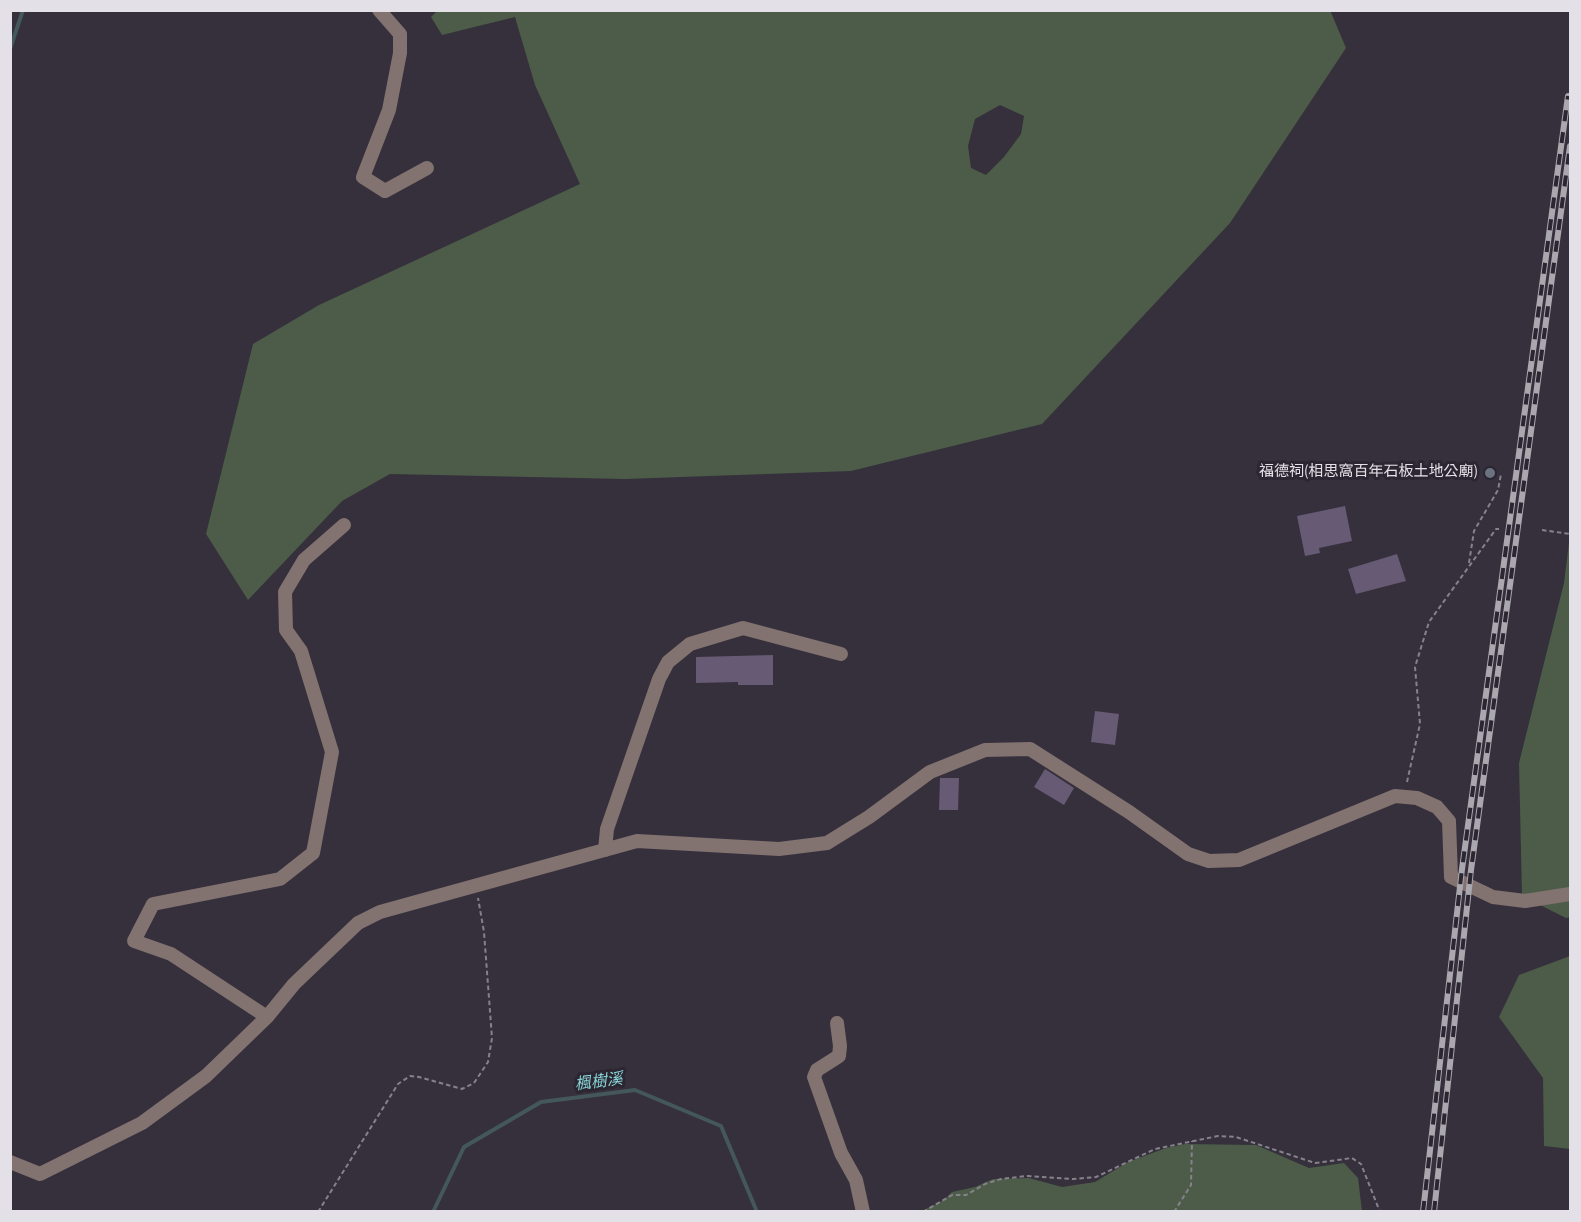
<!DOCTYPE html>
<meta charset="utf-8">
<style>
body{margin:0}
#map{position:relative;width:1581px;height:1222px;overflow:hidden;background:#35303b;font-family:"Source Sans 3",sans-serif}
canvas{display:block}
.frame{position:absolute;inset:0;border:12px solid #e4e0e7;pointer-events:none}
</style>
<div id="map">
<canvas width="1581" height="1222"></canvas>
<div class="frame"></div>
</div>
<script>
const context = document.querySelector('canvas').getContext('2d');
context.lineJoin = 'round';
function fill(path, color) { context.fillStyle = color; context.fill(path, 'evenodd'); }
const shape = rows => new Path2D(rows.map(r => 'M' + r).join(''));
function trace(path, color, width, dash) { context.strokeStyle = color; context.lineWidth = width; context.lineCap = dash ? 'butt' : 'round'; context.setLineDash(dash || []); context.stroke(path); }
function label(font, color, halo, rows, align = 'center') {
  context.font = font + ' "Source Sans 3","Noto Sans TC",sans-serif'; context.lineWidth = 6; context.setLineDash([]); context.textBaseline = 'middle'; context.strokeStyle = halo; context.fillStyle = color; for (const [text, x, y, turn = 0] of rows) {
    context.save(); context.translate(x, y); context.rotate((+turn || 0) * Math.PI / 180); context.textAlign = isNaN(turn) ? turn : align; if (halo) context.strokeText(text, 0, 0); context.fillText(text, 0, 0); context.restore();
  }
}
fill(shape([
 [437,11,1330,10,1346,48,1230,223,1042,424,851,471,625,479,390,474,342,501,248,600,206,534,253,344,319,305,580,184,535,85,515,17,442,35,431,17],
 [1000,105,1024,116,1021,134,1004,157,986,175,971,168,968,146,975,119],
 [1570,535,1570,917,1566,918,1522,896,1519,763,1564,583],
 [1570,956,1570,1149,1544,1146,1543,1078,1499,1017,1519,975],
 [1185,1144,1256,1145,1309,1168,1344,1163,1358,1178,1362,1211,922,1211,944,1200,952,1192,975,1187,993,1179,1029,1178,1062,1187,1095,1182,1128,1162,1166,1148]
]), '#4c5c49');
trace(shape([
 [10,49,23,10],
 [433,1212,464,1147,541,1102,635,1090,721,1126,757,1212]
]), '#44575a', 4);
fill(shape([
 [1345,506,1352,541,1319,548,1320,553,1305,556,1297,516],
 [1397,554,1406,581,1356,594,1348,569],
 [773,655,773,685,738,685,738,682,696,683,696,657],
 [1095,711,1119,714,1115,745,1091,742],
 [1045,769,1074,788,1064,805,1034,787],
 [940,778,959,778,958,810,939,810]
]), '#675a75');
trace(shape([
 [1542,530,1570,534],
 [1469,563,1474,531,1498,490,1501,474],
 [1407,782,1420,724,1415,667,1429,622,1496,529,1499,529],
 [318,1212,398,1084,410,1076,419,1077,462,1089,474,1083,488,1062,492,1038,484,932,478,898],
 [923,1212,952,1195,966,1195,985,1184,1001,1179,1027,1176,1073,1179,1096,1177,1155,1149,1218,1136,1236,1137,1315,1163,1352,1158,1361,1164,1380,1212],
 [1174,1212,1191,1185,1192,1141]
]), '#86828b', 2, [4.5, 3]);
trace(shape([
 [379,10,400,34,400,53,389,110,363,177,385,191,427,168],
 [605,850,607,829,659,679,668,662,690,644,743,628,841,654],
 [267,1017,171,954,134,941,153,904,280,879,313,853,332,752,301,651,286,630,285,592,304,560,344,525],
 [837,1023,840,1046,839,1056,817,1070,814,1077,841,1153,856,1180,863,1212],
 [10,1162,40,1174,142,1123,206,1076,267,1017,294,984,358,923,380,912,637,841,779,849,827,843,869,817,930,772,985,750,1030,749,1129,812,1188,854,1209,861,1239,860,1395,796,1417,798,1437,807,1449,821,1451,877,1493,897,1525,901,1570,894]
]), '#827270', 14);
const rail = shape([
 [1423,1212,1462,869,1568,96],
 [1434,1212,1471,870,1570,146]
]);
trace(rail, '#aba7af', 6);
trace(rail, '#2b2631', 4, [11]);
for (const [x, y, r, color] of [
 [1490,473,6,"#6b7280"]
]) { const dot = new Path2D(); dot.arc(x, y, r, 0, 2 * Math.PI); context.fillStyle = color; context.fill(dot); trace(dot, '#2b2631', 2); }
label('15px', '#e4e0e7', '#2b2631', [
 ["福德祠(相思窩百年石板土地公廟)",1478,473]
], 'right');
label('italic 16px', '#89d4d6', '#2b2631', [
 ["楓樹溪",599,1083,-7]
]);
</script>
